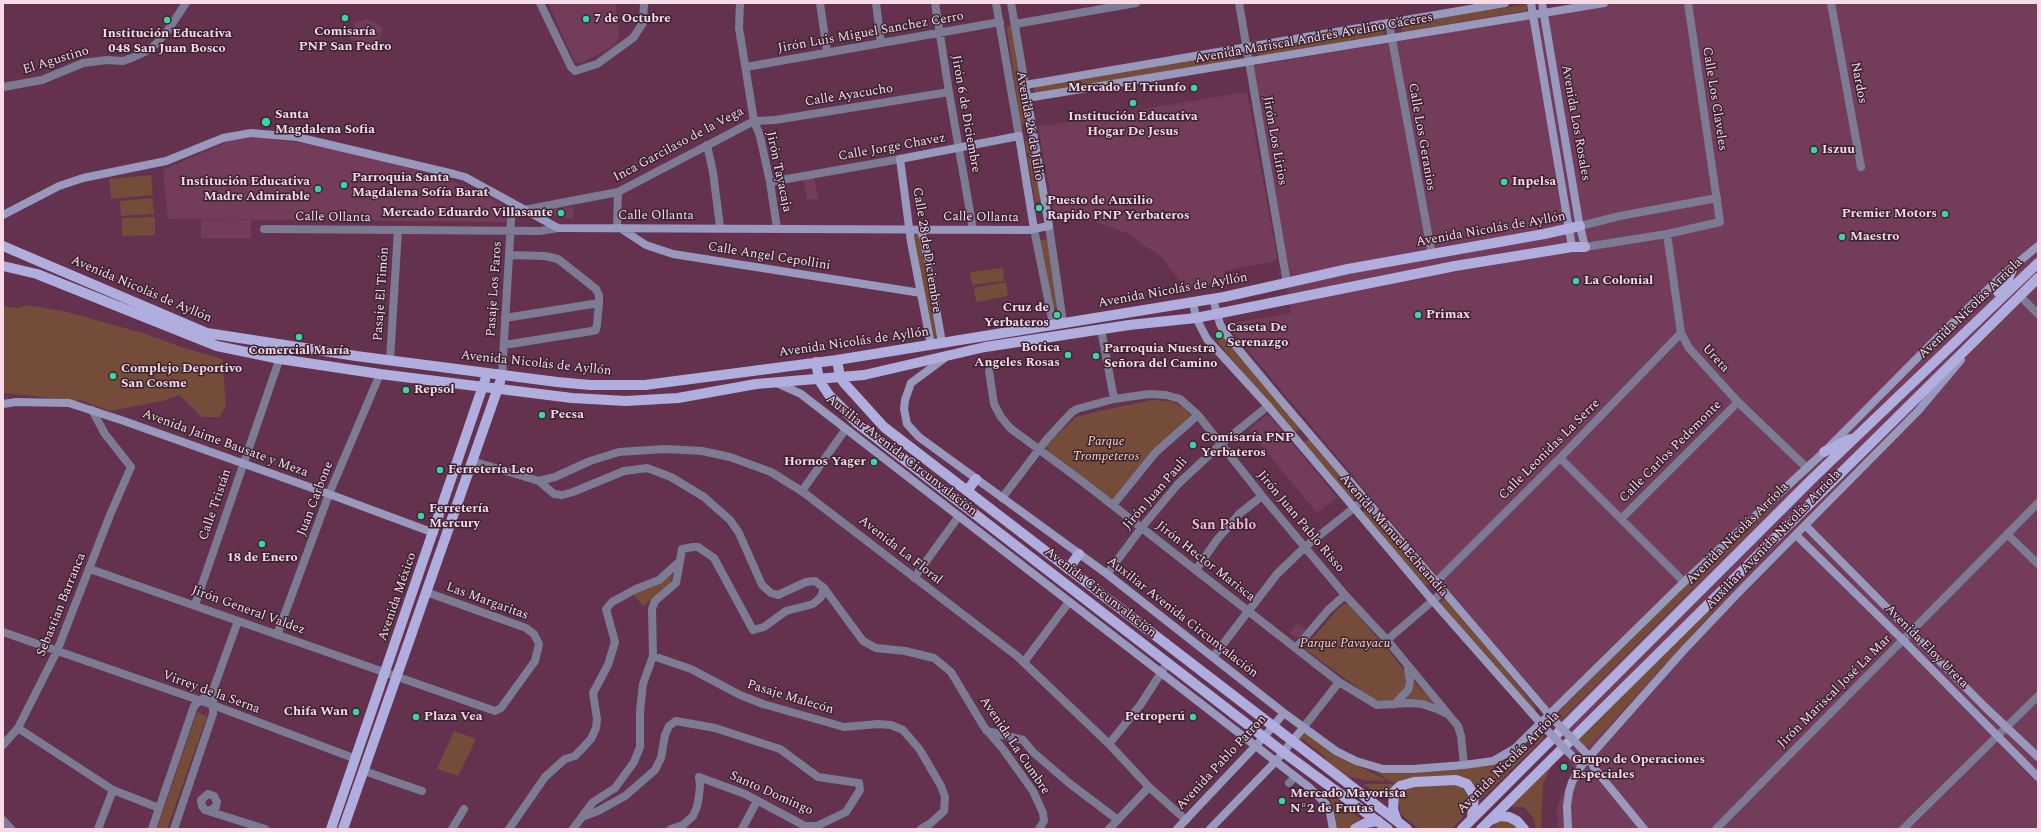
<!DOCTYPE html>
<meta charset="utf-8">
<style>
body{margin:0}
#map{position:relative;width:2041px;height:832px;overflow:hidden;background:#64324e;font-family:Spectral,serif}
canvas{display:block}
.frame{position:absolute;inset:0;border:4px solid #f9dae9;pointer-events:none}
</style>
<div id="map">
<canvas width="2041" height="832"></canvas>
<div class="frame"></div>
</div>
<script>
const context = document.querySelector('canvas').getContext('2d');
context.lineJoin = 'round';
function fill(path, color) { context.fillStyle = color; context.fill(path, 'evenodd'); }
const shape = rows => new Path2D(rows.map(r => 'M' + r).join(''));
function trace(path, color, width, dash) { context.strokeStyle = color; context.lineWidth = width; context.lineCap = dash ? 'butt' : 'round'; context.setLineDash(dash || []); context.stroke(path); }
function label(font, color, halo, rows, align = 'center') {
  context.font = font + ' Spectral,serif'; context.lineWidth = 3; context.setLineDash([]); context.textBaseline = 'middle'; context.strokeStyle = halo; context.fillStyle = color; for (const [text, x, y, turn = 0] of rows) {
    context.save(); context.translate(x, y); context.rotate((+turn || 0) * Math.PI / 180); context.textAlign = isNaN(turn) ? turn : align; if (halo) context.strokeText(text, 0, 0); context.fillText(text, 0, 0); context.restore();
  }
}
fill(shape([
 [548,3,615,3,619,34,615,45,582,63,575,63],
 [1618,3,2038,3,2038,829,1558,829,1557,807,1574,769,1541,700,1226,324,1291,313,1247,67],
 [368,19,383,28,375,53,350,39,354,23],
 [1247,92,1277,257,1272,262,1225,271,1226,282,1186,288,1161,257,1129,234,1094,221,1055,219,1038,127],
 [256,137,324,146,434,173,506,206,508,222,168,219,163,170,229,141],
 [814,175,818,198,807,200,803,177],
 [574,207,573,219,552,215,544,211,545,208],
 [201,220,251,220,251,238,201,238],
 [1268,414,1337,497,1317,513,1249,430],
 [1297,623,1306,630,1300,637,1295,637,1290,633]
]), '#743c5b');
fill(shape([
 [1527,4,1527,11,1402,32,1401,24],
 [1012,25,1027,125,1021,125,1007,30,1007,26],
 [1378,29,1383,29,1385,34,1381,37,1259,56,1255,53,1259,50],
 [1228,54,1235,54,1237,59,1036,95,1034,91,1034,85],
 [1025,141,1032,141,1041,201,1035,202],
 [151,175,153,195,111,199,109,179],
 [152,198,154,214,121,216,120,201],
 [155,217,155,235,122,236,122,218],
 [918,233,920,234,937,340,931,341,914,235],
 [1044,239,1047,240,1058,307,1052,308,1040,241],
 [1003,268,1004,281,972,285,970,272],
 [1006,282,1008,296,976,302,974,288],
 [27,305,67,312,146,334,181,347,222,359,226,405,220,417,202,417,179,395,167,400,110,411,79,399,78,401,3,393,3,306,18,308],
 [1218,329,1222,330,1300,429,1298,431,1292,432,1217,341,1214,333],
 [1152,400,1170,401,1183,407,1193,418,1112,504,1047,450,1047,444,1076,417,1099,411],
 [1310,439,1358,496,1356,499,1351,500,1303,442],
 [1366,508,1369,509,1431,581,1429,585,1424,586,1362,513],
 [1770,508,1771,510,1561,719,1559,713,1662,608],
 [673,575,668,587,643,606,632,593],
 [1728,590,1730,593,1611,723,1585,748,1577,740],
 [1444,598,1447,598,1534,705,1536,711,1534,712,1439,603],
 [1345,604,1349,605,1383,644,1401,666,1406,676,1404,690,1396,700,1378,701,1373,699,1306,650,1306,646,1338,609],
 [1413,681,1432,700,1432,702,1402,700],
 [197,712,207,716,167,829,157,829],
 [1303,730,1352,763,1388,781,1365,780,1343,776,1323,760,1326,758,1303,739,1300,742,1296,740],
 [454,731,476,739,458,776,437,769],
 [1542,735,1544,738,1480,800,1476,786,1462,778,1413,778,1393,783,1370,768,1415,772,1492,766,1508,758,1513,761,1535,745,1534,740],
 [1553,763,1543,784,1541,829,1536,829,1534,819,1524,807,1511,807],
 [1451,783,1462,786,1468,793,1469,797,1469,805,1463,817,1451,829,1420,829,1405,818,1400,812,1398,798,1404,790,1417,786],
 [1363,784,1395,784,1387,796,1381,796],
 [1326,791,1361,819,1347,829,1338,829,1333,808,1330,799,1325,794],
 [1503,821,1512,822,1520,829,1490,829,1498,822]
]), '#744c39');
trace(shape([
 [540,3,571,67,575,71,597,64,633,38,643,23,644,3],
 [820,3,827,52],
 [876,3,881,43],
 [935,3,949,92,973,229],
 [996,3,1019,136],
 [1011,3,1025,85],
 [1239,3,1287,283],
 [1831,3,1861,167],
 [1389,23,1432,255],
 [1015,24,1136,3],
 [746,67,1000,22],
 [3,87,42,80,83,63,107,60,123,61,134,57,149,50,157,43,168,30,186,3],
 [707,145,713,172,720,227],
 [770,182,900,159],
 [524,210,618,192,754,121,739,28,740,3],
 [1049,226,1063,322],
 [1580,226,1620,216,1717,198],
 [617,228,618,192],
 [777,228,770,182,760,136,754,121,775,120,949,92],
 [264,229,540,231,558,228],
 [1034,229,1053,324],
 [1667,234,1681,333,1689,348,1738,402,1807,468],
 [1585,247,1667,234,1720,222,1688,3],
 [2020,296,2038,314],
 [505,318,599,303],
 [1101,329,1114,399],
 [504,345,592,331,596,330,597,325,599,303,599,295,596,289,558,259,545,256,509,255],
 [390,360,398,230],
 [989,371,994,404,1001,417,1010,428,1083,482,1339,682,1377,705,1410,703,1422,704,1437,709,1445,713],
 [502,375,512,204],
 [1560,458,1684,582],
 [472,461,539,481,554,494,562,495,573,492,624,471,647,468,671,477,704,497,730,520,739,533,762,585,771,593,778,595,806,582,815,581,824,588,863,641,876,648,905,651,934,658,951,672,984,727,1003,749,1033,791,1043,813,1044,821,1039,829],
 [539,481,555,477,590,461,619,452,665,449,702,451,730,457,771,472,803,492,1017,656,1109,744,1149,787,1186,820],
 [802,491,845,430],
 [1002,498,1047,439,1072,412,1077,409,1114,399,1149,394,1166,395,1180,399,1198,415,1262,496,1345,595,1387,640,1458,726,1461,736,1464,765],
 [1113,505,1156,452,1198,415],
 [1621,519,1738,402],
 [2007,534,2038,564],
 [90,569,495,711,501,708,535,661,539,644,534,634,526,628,426,592],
 [1196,570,1216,541,1239,514,1262,496],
 [1107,574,1142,527,1178,484,1221,444,1268,406],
 [914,578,959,516],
 [1436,582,1560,458,1681,333],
 [195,605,284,346],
 [3,632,213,705,356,759],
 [277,635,329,494,380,374],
 [1387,640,1444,591],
 [1296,648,1328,610,1345,595],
 [653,656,691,669,740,695,763,704,844,727,878,724,891,725,903,730,920,750,941,786,945,797,944,811,931,823,921,829],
 [1213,657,1277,574,1305,547,1365,499],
 [1024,662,1069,602],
 [1395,704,1408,690,1410,682,1408,669],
 [18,728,113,790,159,808],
 [1303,728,1339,682],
 [987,731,1023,740,1034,753,1069,783,1118,820],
 [1109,744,1141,704,1168,662],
 [3,745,18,728,57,651,110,515,131,467,105,434,92,410],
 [364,771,422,791],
 [1289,783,1295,777],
 [210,810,216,807,217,802,214,796,208,794,201,800,202,806,205,810,265,829],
 [582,817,598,811,625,796,655,770,661,758,665,735,669,726,676,721,715,728,780,749,818,777,859,783,860,790,846,812,817,826,805,826,745,794,699,777],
 [3,820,11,829],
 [98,829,113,790],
 [152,829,194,706,213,690],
 [174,829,213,714,213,690,238,621],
 [452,829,464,809],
 [509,829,545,777,565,759,575,756,591,739,596,728,597,719,593,693,608,665,615,642,606,609,612,602,636,589,659,580,680,561,682,549,693,547,698,547,714,558,753,630,764,627,786,611,813,604,821,597,824,588],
 [573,829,593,802,615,788,634,762,640,747,640,711,643,684,653,656,652,609,655,601,676,583,680,561],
 [671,829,683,825,693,816,697,807,699,796,700,785,699,777],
 [742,829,757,801],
 [1109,829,1149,787],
 [1716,829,2038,503],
 [1903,829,2038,696]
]), '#7c7b93', 8);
trace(shape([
 [1531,3,1572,247],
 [1542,3,1579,222,1585,247],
 [1027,98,1604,3],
 [3,215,59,186,83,178,166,161,223,138,251,133,297,137,454,174,465,177,558,228,1028,230,1049,226,1025,85,1505,3],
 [620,228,646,245,673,254,921,293],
 [920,229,924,239,942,343],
 [1213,299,1220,324,1225,333,1284,404,1553,719],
 [1193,302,1196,318,1207,339,1268,406,1432,600,1544,727],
 [931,345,911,242,900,159,1019,136,1034,229],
 [946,357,911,383,905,400,904,409,907,424,919,437,1107,574,1284,713,1336,751,1356,761,1383,769,1413,769,1464,765,1493,761,1514,749,1684,582,1824,452,1939,336,2004,274,2038,246],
 [777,383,801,394,1310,788,1326,804,1330,813,1333,829],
 [3,404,16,402,69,403,124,421,329,494,434,533],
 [1805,525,1985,707,2038,757],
 [1796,535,1903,640,2038,777],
 [1587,754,1595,769,1644,829],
 [1177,829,1264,737,1284,713],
 [1210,829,1276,761,1303,728],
 [1568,829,1567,806,1569,792,1572,782,1582,765,1683,651,1739,592,1918,411,1961,360]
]), '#9998bd', 8);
trace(shape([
 [3,246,207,333,356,356,557,382,590,385,645,385,837,360,1224,297,1348,269,1544,234,1580,226],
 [3,266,37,274,217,346,280,359,380,374,572,398,626,401,678,398,756,384,864,375,985,347,1129,325,1196,318,1455,266,1572,247,1585,247],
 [1998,292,2005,286,2012,269],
 [837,360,840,377,845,384,884,427,1407,829],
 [816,362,819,380,829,395,857,423,1283,752,1388,829],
 [1824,452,1850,439],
 [967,491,976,479],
 [1068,569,1079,554],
 [1491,820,1500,816,1509,817,1517,821,1524,829],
 [1397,821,1393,810,1394,792,1400,786,1414,782,1456,780,1467,784,1474,795,1472,818],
 [331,829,485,380],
 [343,829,500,382],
 [1355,829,1366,823,1378,821],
 [1462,829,1814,477,2038,263],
 [1481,829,2038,278]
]), '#b0aede', 10);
trace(shape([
 [1554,720,1585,752],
 [1546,729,1578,762]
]), '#9998bd', 8);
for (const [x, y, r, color] of [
 [345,18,4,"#3dd4a3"],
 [586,19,4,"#3dd4a3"],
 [167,20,4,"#3dd4a3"],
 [1194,88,4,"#3dd4a3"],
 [1133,103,4,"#3dd4a3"],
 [266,122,5,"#3dd4a3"],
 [1814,150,4,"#3dd4a3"],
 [1504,182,4,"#3dd4a3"],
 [344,185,4,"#3dd4a3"],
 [318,189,4,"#3dd4a3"],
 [1039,208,4,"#3dd4a3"],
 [561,213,4,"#3dd4a3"],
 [1945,214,4,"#3dd4a3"],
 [1842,237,4,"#3dd4a3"],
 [1576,281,4,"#3dd4a3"],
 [1057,315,4,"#3dd4a3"],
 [1418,315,4,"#3dd4a3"],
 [1219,335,4,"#3dd4a3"],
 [299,337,4,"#3dd4a3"],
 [1068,355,4,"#3dd4a3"],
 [1096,356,4,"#3dd4a3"],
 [113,376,4,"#3dd4a3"],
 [406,390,4,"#3dd4a3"],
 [542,415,4,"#3dd4a3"],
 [1193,445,4,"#3dd4a3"],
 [874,462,4,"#3dd4a3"],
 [440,470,4,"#3dd4a3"],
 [421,516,4,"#3dd4a3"],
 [262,544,4,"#3dd4a3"],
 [356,712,4,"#3dd4a3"],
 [416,717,4,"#3dd4a3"],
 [1193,717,4,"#3dd4a3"],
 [1564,767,4,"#3dd4a3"],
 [1282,801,4,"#3dd4a3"]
]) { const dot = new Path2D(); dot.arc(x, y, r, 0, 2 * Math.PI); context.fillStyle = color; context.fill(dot); trace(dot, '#3a2330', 1.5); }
label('bold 13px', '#f9dae9', '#3a2330', [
 ["7 de Octubre",594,19],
 ["Comisaría",345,32,"center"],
 ["PNP San Pedro",345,47,"center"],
 ["Institución Educativa",167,34,"center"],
 ["048 San Juan Bosco",167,49,"center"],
 ["Mercado El Triunfo",1186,88,"right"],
 ["Santa",275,115],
 ["Magdalena Sofia",275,130],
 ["Institución Educativa",1133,117,"center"],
 ["Hogar De Jesus",1133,132,"center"],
 ["Iszuu",1822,150],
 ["Parroquia Santa",352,178],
 ["Magdalena Sofía Barat",352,193],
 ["Institución Educativa",310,182,"right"],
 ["Madre Admirable",310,197,"right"],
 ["Inpelsa",1512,182],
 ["Puesto de Auxilio",1047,201],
 ["Rapido PNP Yerbateros",1047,216],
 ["Mercado Eduardo Villasante",553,213,"right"],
 ["Premier Motors",1937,214,"right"],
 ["Maestro",1850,237],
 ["La Colonial",1584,281],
 ["Cruz de",1049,308,"right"],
 ["Yerbateros",1049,323,"right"],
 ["Primax",1426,315],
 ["Caseta De",1227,328],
 ["Serenazgo",1227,343],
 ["Botica",1060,348,"right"],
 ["Angeles Rosas",1060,363,"right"],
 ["Parroquia Nuestra",1104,349],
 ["Señora del Camino",1104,364],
 ["Comercial María",299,351,"center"],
 ["Complejo Deportivo",121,369],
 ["San Cosme",121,384],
 ["Repsol",414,390],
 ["Pecsa",550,415],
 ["Comisaría PNP",1201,438],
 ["Yerbateros",1201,453],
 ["Hornos Yager",866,462,"right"],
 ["Ferretería Leo",448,470],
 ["Ferretería",429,509],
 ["Mercury",429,524],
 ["18 de Enero",262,558,"center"],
 ["Chifa Wan",348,712,"right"],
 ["Plaza Vea",424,717],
 ["Petroperú",1185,717,"right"],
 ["Grupo de Operaciones",1572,760],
 ["Especiales",1572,775],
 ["Mercado Mayorista",1290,794],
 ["N°2 de Frutas",1290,809]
], 'left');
label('13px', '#f9dae9', '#3a2330', [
 ["Jirón Luis Miguel Sanchez Cerro",871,33,-10],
 ["Avenida Mariscal Andrés Avelino Cáceres",1314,39,-10],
 ["El Agustino",56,61,-17],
 ["Nardos",1858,83,79],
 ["Calle Ayacucho",849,96,-9],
 ["Calle Los Claveles",1714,99,81],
 ["Jirón 6 de Diciembre",965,114,80],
 ["Avenida Los Rosales",1575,123,80],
 ["Avenida 26 de Julio",1029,126,80],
 ["Calle Los Geranios",1421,137,80],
 ["Jirón Los Lirios",1274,141,80],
 ["Inca Garcilaso de la Vega",679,145,-28],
 ["Calle Jorge Chavez",892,148,-10],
 ["Jirón Tayacaja",778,172,78],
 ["Calle Ollanta",656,216],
 ["Calle Ollanta",333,218,1],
 ["Calle Ollanta",981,218,1],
 ["Avenida Nicolás de Ayllón",1491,230,-10],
 ["Calle 28 de Diciembre",926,250,81],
 ["Calle Angel Cepollini",769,257,9],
 ["Pasaje Los Faros",495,289,-86],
 ["Avenida Nicolás de Ayllón",141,290,23],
 ["Avenida Nicolás de Ayllón",1173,291,-10],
 ["Pasaje El Timón",382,294,-86],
 ["Avenida Nicolás Arriola",1971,309,-44],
 ["Avenida Nicolás de Ayllón",854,343,-8],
 ["Ureta",1715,359,47],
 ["Avenida Nicolás de Ayllón",536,364,6],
 ["Avenida Jaime Bausate y Meza",225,444,20],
 ["Calle Leonidas La Serre",1550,450,-45],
 ["Calle Carlos Pedemonte",1671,452,-45],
 ["Auxiliar Avenida Circunvalación",901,456,38],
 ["Jirón Juan Pauli",1156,494,-49],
 ["Juan Carbone",316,499,-69],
 ["Calle Tristán",216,505,-71],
 ["Jirón Juan Pablo Risso",1300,522,50],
 ["Avenida Nicolás Arriola",1738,534,-45],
 ["Avenida Manuel Echeandía",1393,536,49],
 ["Auxiliar Avenida Nicolás Arriola",1774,540,-46],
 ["Avenida La Floral",900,551,38],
 ["Jirón Hector Marisca",1205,562,38],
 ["Avenida Circunvalación",1100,593,38],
 ["Avenida México",398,597,-71],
 ["Las Margaritas",487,602,20],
 ["Sebastian Barranca",62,605,-68],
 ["Jirón General Valdez",248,611,20],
 ["Auxiliar Avenida Circunvalación",1182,618,38],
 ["Avenida Eloy Ureta",1926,647,45],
 ["Jirón Mariscal José La Mar",1835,692,-45],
 ["Virrey de la Serna",211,693,20],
 ["Pasaje Malecón",790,698,17],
 ["Avenida La Cumbre",1014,746,56],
 ["Avenida Pablo Patron",1222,763,-47],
 ["Avenida Nicolás Arriola",1509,763,-45],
 ["Santo Domingo",771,794,24]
]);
label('italic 13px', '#f7d2c1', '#3a2330', [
 ["Parque",1106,442],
 ["Trompeteros",1106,457],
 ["Parque Pavayacu",1345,644]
]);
label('bold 14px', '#f2b6d5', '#3a2330', [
 ["San Pablo",1224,526]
]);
</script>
